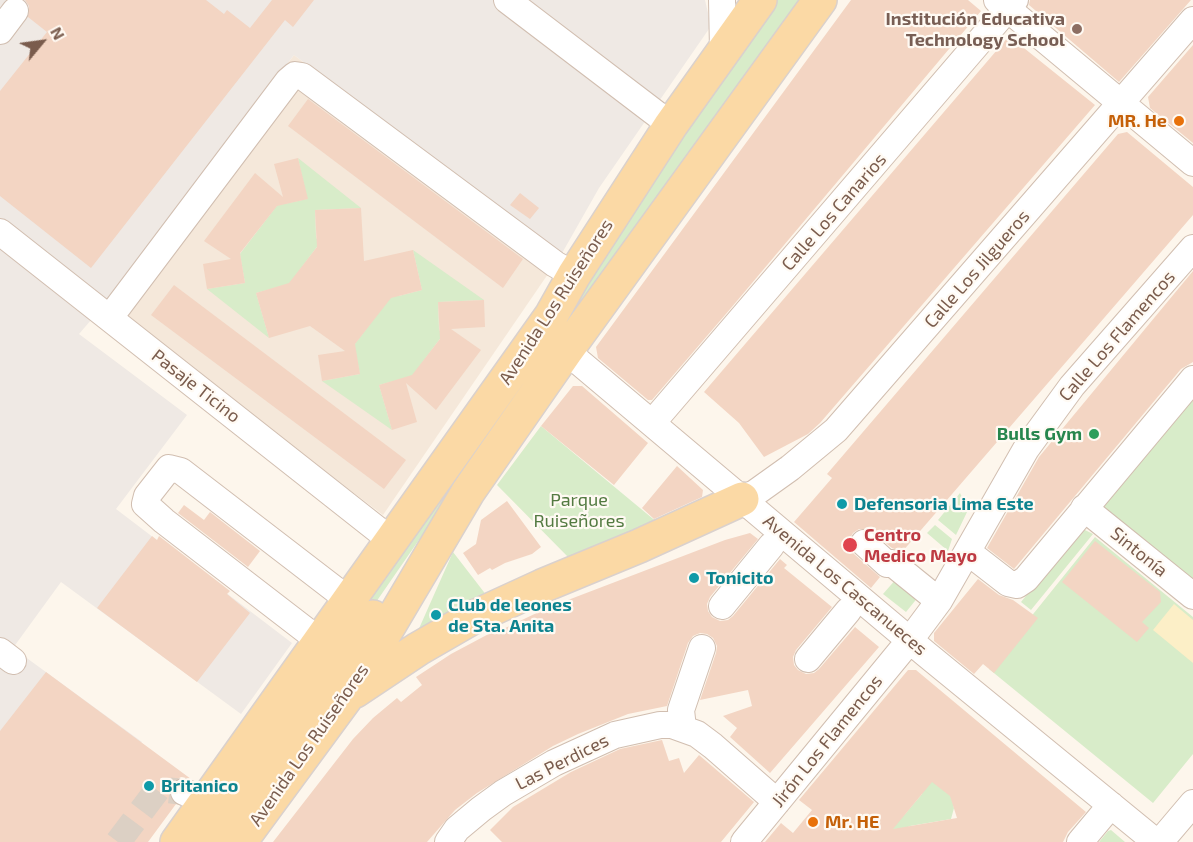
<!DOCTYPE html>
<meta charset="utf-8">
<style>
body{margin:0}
#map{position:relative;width:1193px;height:842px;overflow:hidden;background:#fdf6ec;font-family:"Exo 2",sans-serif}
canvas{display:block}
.north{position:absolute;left:12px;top:12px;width:60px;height:60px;-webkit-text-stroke:4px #fffaf3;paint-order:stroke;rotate:61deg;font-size:16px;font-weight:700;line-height:24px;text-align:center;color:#7a5c4d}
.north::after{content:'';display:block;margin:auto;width:21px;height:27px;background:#7a5c4d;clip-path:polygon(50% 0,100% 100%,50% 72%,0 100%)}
</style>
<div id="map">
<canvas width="1193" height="842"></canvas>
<div class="north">N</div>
</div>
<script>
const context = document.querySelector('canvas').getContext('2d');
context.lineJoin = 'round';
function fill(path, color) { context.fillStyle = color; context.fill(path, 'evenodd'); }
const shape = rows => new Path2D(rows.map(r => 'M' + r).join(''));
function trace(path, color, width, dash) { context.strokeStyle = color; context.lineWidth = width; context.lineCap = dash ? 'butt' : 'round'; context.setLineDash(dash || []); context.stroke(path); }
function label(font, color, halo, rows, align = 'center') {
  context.font = font + ' "Exo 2",sans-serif'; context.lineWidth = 4.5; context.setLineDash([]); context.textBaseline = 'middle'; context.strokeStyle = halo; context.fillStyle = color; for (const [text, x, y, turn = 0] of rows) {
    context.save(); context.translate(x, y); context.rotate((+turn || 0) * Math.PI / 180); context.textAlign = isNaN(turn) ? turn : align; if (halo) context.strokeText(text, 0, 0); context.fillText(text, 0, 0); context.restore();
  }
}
fill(shape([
 [294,55,561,255,383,515,104,305]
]), '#f5e8da');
fill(shape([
 [0,0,705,0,711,26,599,188,561,255,294,55,104,305,79,334,187,415,116,509,292,643,241,714,61,582,13,648,142,742,69,842,0,842]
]), '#efe9e4');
fill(shape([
 [777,0,811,0,566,341,563,327,643,190,731,61],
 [298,158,361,208,315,210,316,237,319,244,289,284,256,293,269,338,207,289,245,283,240,254,279,203,284,204,307,199],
 [413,250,484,300,438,302,439,329,442,336,412,376,379,385,392,430,322,381,360,374,354,345,394,293,399,296,422,290],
 [548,332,553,346,327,673,396,555],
 [1193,398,1193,584,1098,508],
 [541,426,658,523,569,558,497,485],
 [960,493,968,510,956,535,938,520],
 [935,525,952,539,948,551,927,533],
 [1081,528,1093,534,1031,610,1021,602],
 [1095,537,1193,617,1193,754,1153,803,989,669],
 [453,552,487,596,417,633],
 [897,578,919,596,906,612,883,594],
 [946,775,954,808,951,819,910,826,876,842,905,814,922,794,910,783],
 [1111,830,1125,842,1099,842,1108,831]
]), '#d8ecc9');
fill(shape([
 [1174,604,1193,620,1193,663,1153,630]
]), '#fcefc7');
fill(shape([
 [25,0,206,0,224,14,227,10,250,28,272,0,314,0,293,27,285,20,91,268,0,196,0,91,47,32,28,17,29,6],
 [851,0,968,0,981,11,731,308,652,400,648,400,598,358,596,347],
 [1030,0,1191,0,1119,82,1029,5],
 [1009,36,1095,105,820,423,808,434,764,457,739,423,704,392],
 [1193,45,1193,143,1150,108,1148,97],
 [308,99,523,259,503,288,288,126],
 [1127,132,1193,187,1193,215,902,552,892,548,868,529,859,529,853,533,849,540,850,548,854,554,880,577,871,588,794,522,832,478,827,474,1118,134],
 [298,158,308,199,277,206,240,253,245,283,207,289,203,264,231,259,204,241,255,173,283,197,274,164],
 [520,193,539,208,530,219,510,205],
 [361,208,364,261,413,250,422,290,391,298,355,344,360,374,322,381,318,355,345,351,310,326,269,338,256,293,289,283,317,247,315,210],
 [1193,271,1193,362,1181,369,1014,569,987,548,1039,457],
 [174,285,406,460,384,489,151,315],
 [484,300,485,327,451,329,481,350,436,410,406,383,417,422,392,430,379,385,412,375,440,339,438,302],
 [573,386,582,386,648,443,614,485,541,426],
 [677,466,703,490,702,497,654,519,642,508],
 [507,501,541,547,532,554,505,563,492,570,490,568,478,575,463,553,476,544,481,520],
 [184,505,204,520,210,512,260,551,248,567,178,513],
 [750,533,758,539,710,597,707,604,708,611,712,617,720,621,728,620,733,616,780,559,787,565,784,568,832,607,796,650,793,657,794,665,798,670,806,674,814,673,819,669,855,627,879,647,770,773,730,737,737,728,723,716,752,706,748,690,700,700,716,653,717,646,713,638,707,634,700,633,693,636,688,643,667,706,628,714,578,734,553,746,477,793,455,810,427,842,273,842,353,739,373,718,397,698,401,702,422,685,416,677,451,654,498,629,499,631,547,608,725,540],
 [152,536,157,540,159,536,230,591,227,594,250,613,197,682,97,608],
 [1095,541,1160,592,1161,602,1142,622,1149,628,1137,642,1062,582],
 [978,579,999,595,1013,600,1038,618,994,673,983,664,974,674,934,641,934,633],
 [908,670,916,670,1086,812,1068,832,1063,842,765,842,781,823,793,833,812,810,799,800],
 [932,782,950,796,957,818,893,829],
 [46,672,191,779,181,777,174,781,170,786,169,795,176,804,148,842,0,842,0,731],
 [662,740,669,761,679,758,684,773,699,755,754,802,721,842,502,842,490,830,513,807,571,772,620,749]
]), '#f3d5c3');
trace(shape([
 [118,842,158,789,184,792]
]), '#dcd0c4', 26, [26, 13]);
const minor = shape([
 [507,0,671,125],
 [722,0,723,49],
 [997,0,1193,163],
 [0,31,15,11],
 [0,232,392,541],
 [112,319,114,312,288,81,295,75,302,76,555,264,574,275],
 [557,337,566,351,926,654,1156,842],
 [652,423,1015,0],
 [742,499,755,493,790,468,836,430,1193,20],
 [1084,508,1193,596],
 [864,543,887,564,892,563,939,601],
 [968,552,1008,583,1017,585,1026,579,1193,379],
 [722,606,771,546],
 [321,642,164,521,145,504,147,496,169,468,181,471,350,601],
 [0,651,13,661],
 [808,659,848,611],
 [683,728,681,710,702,648],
 [184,792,206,801],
 [448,842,457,829,481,809,503,793,554,763,615,735,660,725,672,725,697,734,713,746,777,802],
 [744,842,910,640,939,601,1026,449,1072,386,1193,248],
 [1080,842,1111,805],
 [1160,842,1193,803]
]);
const major = shape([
 [355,691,418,649,470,619,542,586,639,546,742,499],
 [177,842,551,316,574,275,671,125,760,0],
 [209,842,373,617],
 [240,842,348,695,468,492,566,351,820,0]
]);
trace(minor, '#d1beb0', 28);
trace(major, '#dad1cd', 36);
trace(minor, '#fff', 26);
trace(major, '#fbd9a5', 33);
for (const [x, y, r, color] of [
 [1077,29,6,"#8d6e63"],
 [1179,121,6,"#e8710a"],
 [1094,434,6,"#2e9e5b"],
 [842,504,6,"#0f9aa8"],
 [850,545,8,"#e0444e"],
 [694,578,6,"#0f9aa8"],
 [436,615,6,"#0f9aa8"],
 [149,786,6,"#0f9aa8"],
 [813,822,6,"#e8710a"]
]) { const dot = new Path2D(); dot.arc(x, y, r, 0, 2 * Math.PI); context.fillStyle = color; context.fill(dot); trace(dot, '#fffaf3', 2); }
label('bold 18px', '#785e54', '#fffaf3', [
 ["Institución Educativa",1065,19],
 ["Technology School",1065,40]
], 'right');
label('bold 18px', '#c56008', '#fffaf3', [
 ["MR. He",1167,121],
 ["Mr. HE",825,822,"left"]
], 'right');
label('18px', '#7a5c4d', '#fffaf3', [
 ["Calle Los Canarios",834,212,-49],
 ["Calle Los Jilgueros",977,269,-49],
 ["Avenida Los Ruiseñores",556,302,-57],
 ["Calle Los Flamencos",1117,336,-49],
 ["Pasaje Ticino",196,386,38],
 ["Sintonía",1139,552,39],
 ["Avenida Los Cascanueces",845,585,40],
 ["Jirón Los Flamencos",827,741,-51],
 ["Avenida Los Ruiseñores",309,745,-55],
 ["Las Perdices",562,762,-27]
]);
label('bold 18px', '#27864d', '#fffaf3', [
 ["Bulls Gym",1082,434]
], 'right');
label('18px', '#537a41', '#fffaf3', [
 ["Parque",579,500],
 ["Ruiseñores",579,521]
]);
label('bold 18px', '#0d838f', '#fffaf3', [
 ["Defensoria Lima Este",854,504],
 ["Tonicito",706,578],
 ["Club de leones",448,605],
 ["de Sta. Anita",448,626],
 ["Britanico",161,786]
], 'left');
label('bold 18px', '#be3a42', '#fffaf3', [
 ["Centro",864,535],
 ["Medico Mayo",864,556]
], 'left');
</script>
